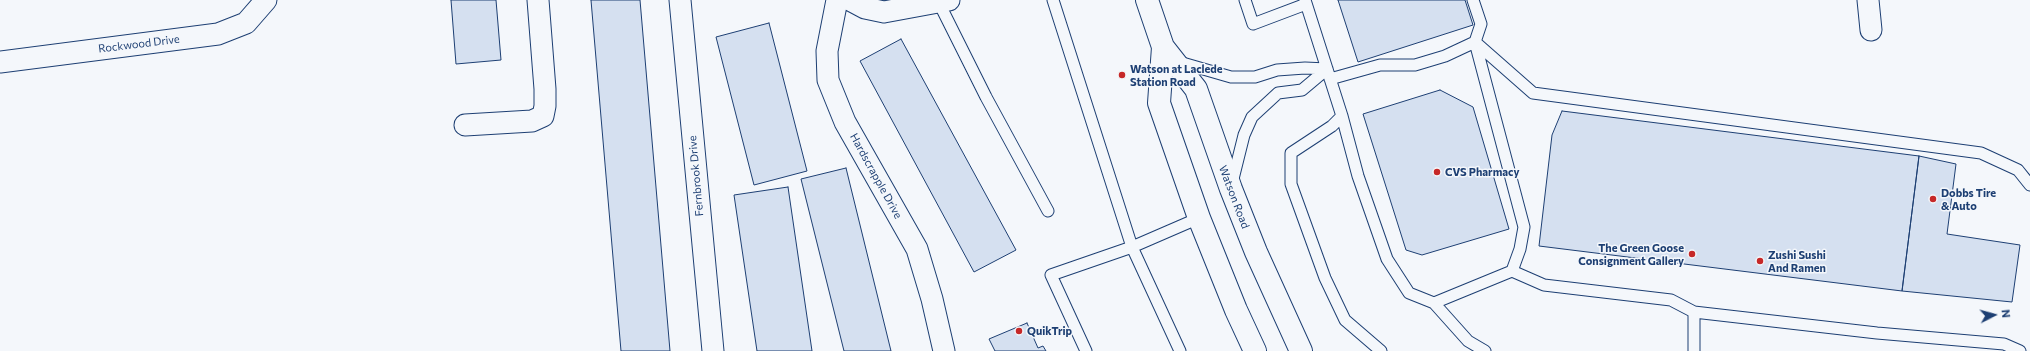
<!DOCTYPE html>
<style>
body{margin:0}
#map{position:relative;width:2030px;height:351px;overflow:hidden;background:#f4f7fb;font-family:Commissioner,sans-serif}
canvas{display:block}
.north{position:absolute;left:1974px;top:295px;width:40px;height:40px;-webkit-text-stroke:3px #f4f7fb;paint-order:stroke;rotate:84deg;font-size:11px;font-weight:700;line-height:16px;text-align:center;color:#1d3f73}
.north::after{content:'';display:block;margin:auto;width:14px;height:18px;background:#1d3f73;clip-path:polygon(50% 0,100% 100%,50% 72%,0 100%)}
</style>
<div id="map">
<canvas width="2030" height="351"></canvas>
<div class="north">N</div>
</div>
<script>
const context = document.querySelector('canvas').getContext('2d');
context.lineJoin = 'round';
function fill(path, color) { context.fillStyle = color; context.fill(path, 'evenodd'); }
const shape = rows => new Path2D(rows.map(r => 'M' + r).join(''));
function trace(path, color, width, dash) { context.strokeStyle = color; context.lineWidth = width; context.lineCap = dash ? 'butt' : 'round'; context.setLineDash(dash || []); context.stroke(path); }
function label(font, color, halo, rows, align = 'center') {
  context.font = font + ' Commissioner,sans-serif'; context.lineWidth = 3; context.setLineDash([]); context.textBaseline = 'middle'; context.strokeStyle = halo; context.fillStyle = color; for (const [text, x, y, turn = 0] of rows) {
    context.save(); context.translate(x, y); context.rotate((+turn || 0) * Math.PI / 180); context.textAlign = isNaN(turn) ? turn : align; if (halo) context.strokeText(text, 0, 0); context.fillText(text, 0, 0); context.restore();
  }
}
const building = shape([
 [451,0,496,0,501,60,456,64,451,0],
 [591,0,640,0,670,351,621,351,591,0],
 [1338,0,1465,0,1473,25,1358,62,1338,0],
 [769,23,807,171,754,185,716,37,769,23],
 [901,39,1016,250,974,272,860,61,901,39],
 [1440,90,1473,107,1509,229,1422,255,1406,250,1363,114,1440,90],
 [1562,111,1919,156,1902,291,1539,246,1552,135,1562,111],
 [1919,156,1956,164,1947,234,2020,245,2012,302,1902,291,1919,156],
 [846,168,891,351,844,351,801,179,846,168],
 [788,187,812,351,757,351,734,195,788,187],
 [1027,323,1038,348,1043,346,1046,351,995,351,989,339,1027,323]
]);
fill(building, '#d5e0f0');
trace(building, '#1d3f73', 1);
const lane = shape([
 [1053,0,1132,247,1180,351],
 [1245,0,1253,24,1306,4],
 [1305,0,1342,116,1358,176,1387,259,1409,293,1434,303,1512,271,1544,285,1671,300,1694,312,1694,351],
 [939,3,986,97,1048,211],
 [1475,42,1533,93,1981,153,2018,170,2030,185],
 [1475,42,1524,227,1520,249,1512,271],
 [1179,62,1231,77,1255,77,1277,70,1305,68,1327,69],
 [1330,79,1380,65,1415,65,1445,56,1475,42,1481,24,1473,0],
 [1342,116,1332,126,1291,153,1291,184,1325,278,1345,320,1381,351],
 [1232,183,1244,135,1252,117,1278,93,1302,90,1327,69],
 [1434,303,1468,341,1485,351],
 [1694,312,1877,333,2004,344,2020,351],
 [1086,351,1051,275,1132,247,1199,218]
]);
const street = shape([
 [680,0,713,351],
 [837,0,827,51,828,80,845,122,917,249,932,299,944,351],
 [850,0,865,8,884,12,949,0],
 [1868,0,1871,30],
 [0,62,218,34,246,23,266,0],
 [465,125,532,121,543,116,545,106,545,89,538,0]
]);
const primary = shape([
 [1147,0,1163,47,1196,89,1231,189,1256,252,1301,351],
 [1163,47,1159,103,1199,218,1236,310,1255,351]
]);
trace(lane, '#1d3f73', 13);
trace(street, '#1d3f73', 23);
trace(primary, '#1d3f73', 24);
trace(lane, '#f4f7fb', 11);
trace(street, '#f4f7fb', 21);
trace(primary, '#f4f7fb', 22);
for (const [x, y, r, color] of [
 [1122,75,4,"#c62828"],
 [1437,172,4,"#c62828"],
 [1933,199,4,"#c62828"],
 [1692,254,4,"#c62828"],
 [1760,261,4,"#c62828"],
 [1019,331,4,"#c62828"]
]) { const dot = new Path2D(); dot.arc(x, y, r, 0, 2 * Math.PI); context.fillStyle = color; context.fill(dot); trace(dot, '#f4f7fb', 1.5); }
label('11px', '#1d3f73', '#f4f7fb', [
 ["Rockwood Drive",139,44,-7],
 ["Fernbrook Drive",696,176,-95],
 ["Hardscrapple Drive",876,176,61],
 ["Watson Road",1234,197,69]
]);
label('bold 11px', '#1d3f73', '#f4f7fb', [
 ["Watson at Laclede",1130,69],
 ["Station Road",1130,82],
 ["CVS Pharmacy",1445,172],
 ["Dobbs Tire",1941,193],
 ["& Auto",1941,206],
 ["The Green Goose",1684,248,"right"],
 ["Consignment Gallery",1684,261,"right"],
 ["Zushi Sushi",1768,255],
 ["And Ramen",1768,268],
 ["QuikTrip",1027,331]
], 'left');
</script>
